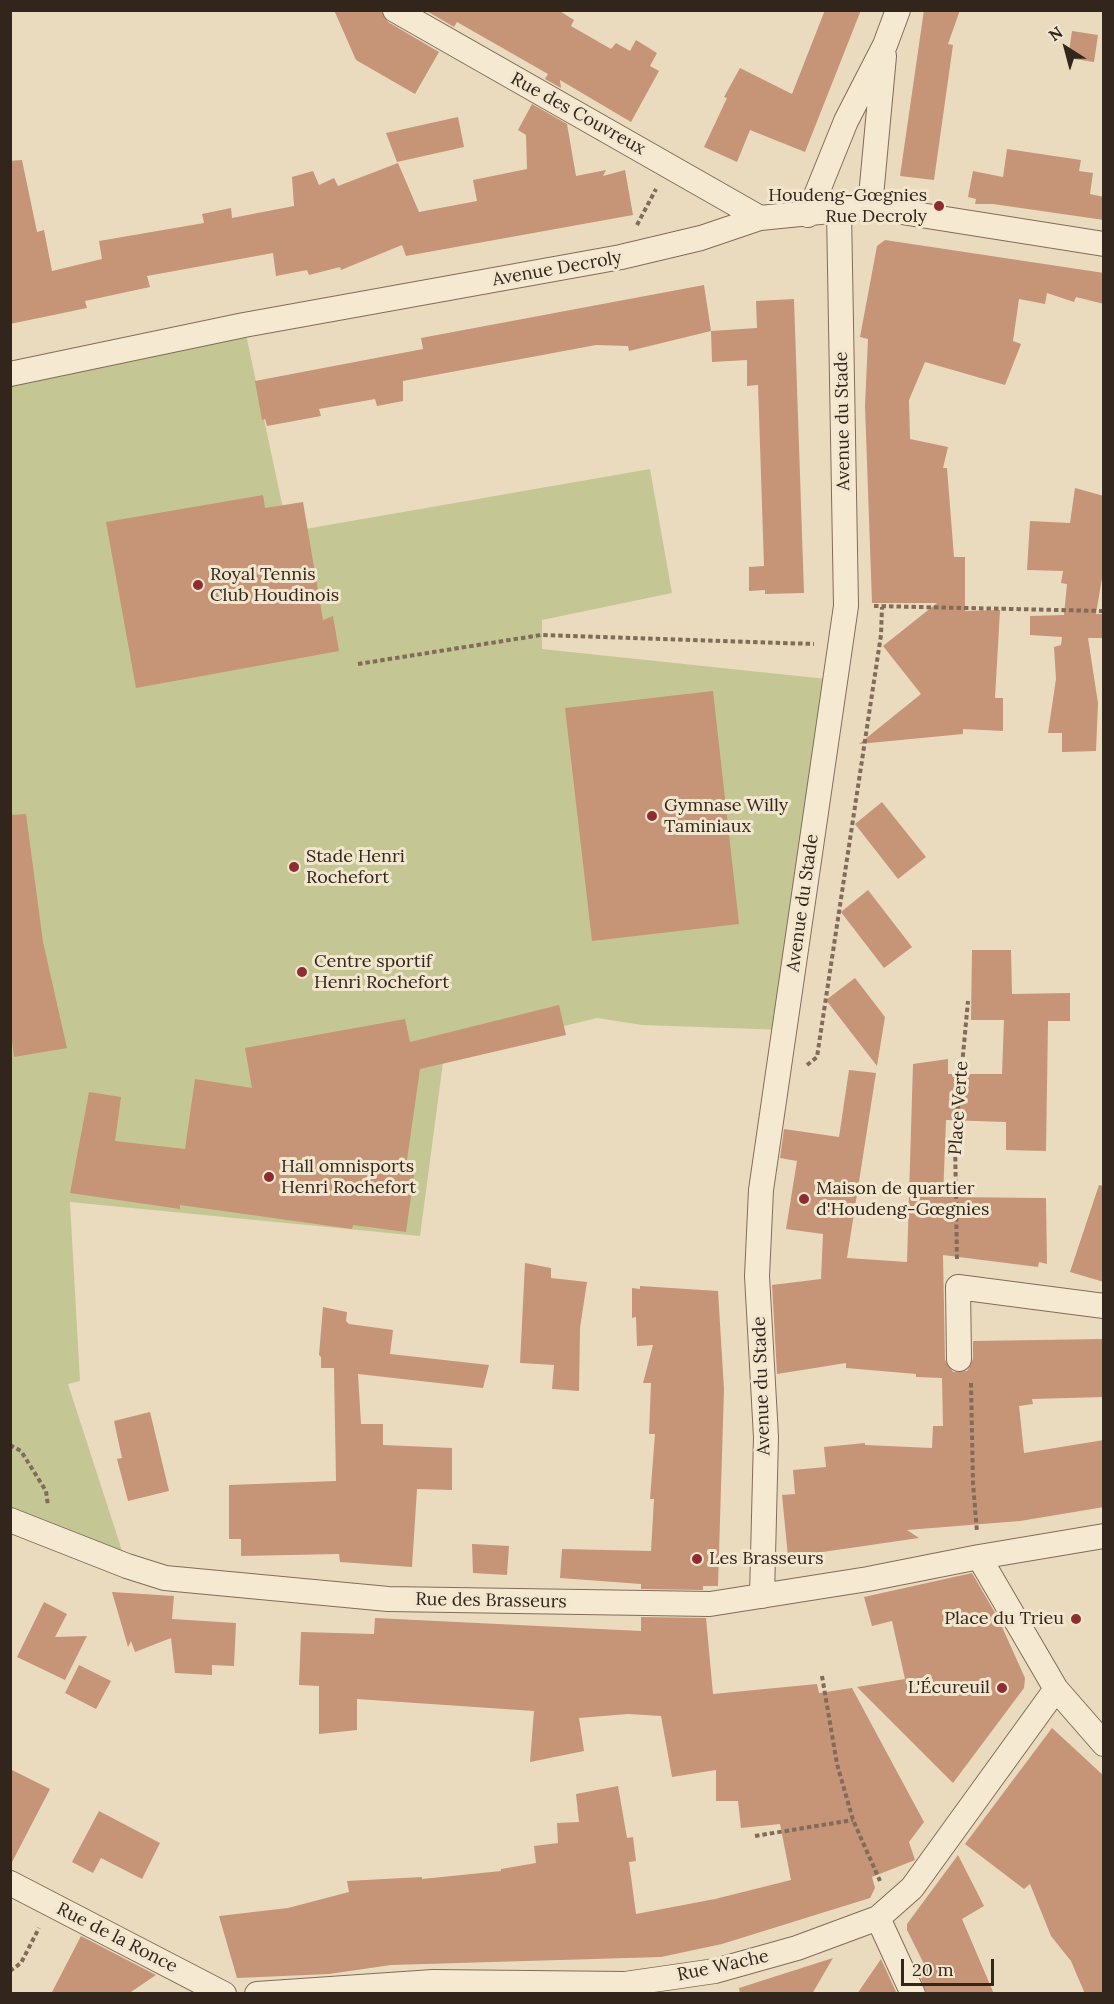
<!DOCTYPE html>
<meta charset="utf-8">
<style>
body{margin:0}
#map{position:relative;width:1114px;height:2004px;overflow:hidden;background:#eadbbf;font-family:Lora,serif}
canvas{display:block}
.frame{position:absolute;inset:0;border:12px solid #32261c;pointer-events:none}
.north{position:absolute;left:1036px;top:18px;width:60px;height:60px;-webkit-text-stroke:4px #f2e6ce;paint-order:stroke;rotate:324deg;font-size:16px;font-weight:700;line-height:24px;text-align:center;color:#32261c}
.north::after{content:'';display:block;margin:auto;width:21px;height:27px;background:#32261c;clip-path:polygon(50% 0,100% 100%,50% 72%,0 100%)}
.scale{position:absolute;left:901px;top:1959px;width:93px;height:27px;box-sizing:border-box;border:3px solid #32261c;border-top:0;padding-left:8px;font-size:18px;line-height:21px;white-space:nowrap;color:#32261c;-webkit-text-stroke:4px #f2e6ce;paint-order:stroke}
</style>
<div id="map">
<canvas width="1114" height="2004"></canvas>
<div class="frame"></div>
<div class="north">N</div>
<div class="scale">20 m</div>
</div>
<script>
const context = document.querySelector('canvas').getContext('2d');
context.lineJoin = 'round';
function fill(path, color) { context.fillStyle = color; context.fill(path, 'evenodd'); }
const shape = rows => new Path2D(rows.map(r => 'M' + r).join(''));
function trace(path, color, width, dash) { context.strokeStyle = color; context.lineWidth = width; context.lineCap = dash ? 'butt' : 'round'; context.setLineDash(dash || []); context.stroke(path); }
function label(font, color, halo, rows, align = 'center') {
  context.font = font + ' Lora,serif'; context.lineWidth = 6; context.setLineDash([]); context.textBaseline = 'middle'; context.strokeStyle = halo; context.fillStyle = color; for (const [text, x, y, turn = 0] of rows) {
    context.save(); context.translate(x, y); context.rotate((+turn || 0) * Math.PI / 180); context.textAlign = isNaN(turn) ? turn : align; if (halo) context.strokeText(text, 0, 0); context.fillText(text, 0, 0); context.restore();
  }
}
fill(shape([
 [244,325,288,532,650,469,672,593,542,620,542,649,836,680,785,1030,642,1025,597,1018,444,1055,420,1236,70,1202,80,1381,68,1384,127,1566,11,1520,10,374]
]), '#c4c794');
fill(shape([
 [334,10,381,10,388,22,439,52,415,94,356,60],
 [425,10,558,10,574,20,571,26,611,49,616,43,630,51,636,40,657,53,650,66,659,71,631,122,560,80,561,88,545,79,548,74,457,22,454,27],
 [825,10,861,10,805,152,750,130,737,162,704,147,727,98,724,97,740,68,792,94],
 [924,10,960,10,948,44,953,45,934,180,900,176],
 [1072,31,1098,35,1094,62,1068,58],
 [532,104,567,124,576,176,606,170,603,176,625,170,633,215,406,256,402,245,341,270,340,267,309,275,307,270,276,276,273,253,147,276,150,287,85,301,87,308,10,324,10,161,22,160,37,232,44,230,52,271,102,259,99,241,204,223,202,214,231,208,232,218,294,206,292,177,313,171,319,185,334,178,338,186,398,163,419,212,477,201,473,180,527,169,526,135,518,130],
 [458,117,464,147,397,162,386,133],
 [1007,149,1081,160,1079,171,1093,173,1090,194,1104,197,1104,220,993,204,975,204,976,199,968,197,973,171,1003,177],
 [885,240,1104,273,1104,304,1076,297,1074,302,1047,293,1045,304,1019,299,1013,341,1021,344,1005,385,925,362,909,400,910,439,948,447,943,468,947,468,954,557,965,557,965,611,1000,610,995,698,1003,698,1003,731,963,729,963,734,859,744,921,694,883,646,937,603,872,603,865,406,868,339,860,337,877,246],
 [704,285,711,331,757,328,756,301,794,299,804,593,765,594,765,590,749,591,749,567,764,566,758,385,747,386,747,360,712,362,711,331,629,351,628,346,596,345,403,381,403,401,377,406,375,399,319,409,321,416,267,426,265,419,262,420,255,381,423,349,421,338],
 [1075,488,1104,496,1104,566,1096,614,1104,614,1104,638,1088,638,1098,703,1096,751,1062,752,1062,733,1048,733,1056,679,1054,647,1061,645,1062,637,1030,635,1030,616,1064,615,1067,584,1061,583,1063,571,1027,570,1030,521,1070,523],
 [263,495,265,508,303,502,323,620,333,616,339,651,136,688,106,522],
 [713,691,739,924,592,941,565,708],
 [882,802,926,857,898,879,855,824],
 [26,814,43,942,67,1048,14,1057,10,1023,10,815],
 [868,890,912,947,884,968,841,912],
 [972,950,1011,950,1012,994,1070,993,1070,1021,1048,1021,1046,1151,1006,1150,1006,1122,946,1120,943,1197,1046,1198,1047,1264,1039,1262,1038,1267,943,1255,945,1360,953,1372,967,1371,973,1359,973,1341,1104,1339,1104,1397,1032,1399,1033,1404,1019,1406,1024,1453,1104,1440,1104,1507,1020,1521,907,1530,919,1538,788,1557,782,1495,795,1494,793,1470,826,1467,824,1447,865,1443,865,1445,932,1448,933,1426,943,1426,942,1378,916,1377,916,1374,846,1368,846,1363,777,1374,772,1285,821,1279,823,1234,786,1229,797,1161,780,1158,784,1129,839,1137,849,1070,876,1073,847,1258,907,1262,913,1064,948,1059,948,1074,1002,1074,1004,1020,971,1020],
 [855,978,885,1017,877,1066,826,1000],
 [559,1005,566,1035,420,1069,405,1174,414,1175,406,1232,353,1225,352,1229,180,1205,180,1209,70,1193,89,1092,121,1097,115,1141,185,1149,195,1079,252,1088,245,1048,405,1019,410,1042],
 [1099,1185,1104,1186,1104,1282,1070,1272],
 [525,1263,551,1268,551,1278,587,1282,580,1328,579,1391,552,1389,554,1365,520,1363],
 [640,1286,718,1291,724,1389,718,1586,703,1586,703,1590,641,1589,641,1584,560,1578,562,1549,651,1551,654,1499,650,1499,655,1434,649,1434,651,1383,643,1383,653,1345,637,1346,636,1317,632,1318,632,1288,640,1289],
 [323,1307,347,1312,346,1321,349,1324,393,1330,390,1354,489,1365,483,1388,358,1374,361,1424,383,1424,383,1445,452,1448,452,1490,417,1489,412,1567,340,1562,339,1554,241,1556,241,1539,229,1539,229,1485,336,1481,334,1368,321,1368,321,1357,319,1355],
 [150,1412,169,1491,128,1501,117,1459,122,1458,114,1421],
 [472,1544,509,1546,507,1575,473,1573],
 [972,1573,998,1618,1025,1678,1024,1688,953,1783,857,1687,905,1679,892,1621,872,1626,864,1597],
 [112,1592,174,1596,172,1619,236,1623,234,1666,212,1665,212,1675,175,1673,171,1638,135,1652,131,1641,128,1647],
 [44,1602,67,1614,55,1637,87,1636,65,1680,17,1657],
 [641,1617,706,1618,713,1694,817,1684,819,1693,852,1688,924,1822,909,1842,915,1860,872,1877,875,1888,870,1898,722,1944,661,1957,391,1965,329,1974,237,1978,219,1916,288,1908,349,1892,347,1881,422,1877,422,1879,501,1871,501,1869,536,1863,534,1846,558,1843,557,1823,579,1822,576,1794,618,1786,627,1838,633,1837,636,1861,629,1862,636,1914,715,1899,791,1880,780,1824,741,1828,738,1801,716,1801,716,1770,672,1777,661,1716,628,1714,579,1718,584,1751,530,1762,534,1711,357,1699,357,1730,319,1734,319,1686,299,1685,301,1632,374,1634,375,1618,641,1631],
 [79,1665,111,1681,96,1709,65,1693],
 [1052,1728,1104,1776,1104,1994,1085,1994,1071,1961,1051,1936,1030,1884,1024,1889,965,1844],
 [10,1769,50,1789,10,1866],
 [99,1811,160,1843,142,1879,101,1858,93,1873,72,1862],
 [958,1855,984,1906,962,1919,994,1994,927,1994,915,1964,926,1968,907,1930,907,1924],
 [81,1936,156,1975,128,1994,51,1994],
 [833,1958,812,1994,740,1994,739,1988],
 [881,1959,897,1994,857,1994]
]), '#c69477');
const street = shape([
 [395,10,760,218],
 [870,207,884,56],
 [808,215,846,121,885,45,898,10],
 [10,374,244,325,621,257,701,238,760,218,870,207,1104,244],
 [959,1359,958,1287,1104,1306],
 [10,1520,127,1566,165,1578,388,1599,710,1604,868,1579,979,1557,1104,1536],
 [979,1557,1056,1689,1104,1744],
 [762,1596,766,1437,757,1276,761,1190,846,606,839,211],
 [10,1883,224,1994],
 [878,1918,913,1994],
 [257,1994,433,1982,625,1984,715,1971,797,1948,878,1918,912,1888,1056,1689]
]);
trace(street, '#826c59', 26);
trace(shape([
 [637,225,656,189],
 [874,606,1104,611],
 [358,664,541,635,814,644],
 [807,1065,817,1057,881,635,882,607],
 [957,1259,955,1141,968,1001],
 [971,1383,973,1483,977,1532],
 [10,1445,21,1451,46,1491,48,1506],
 [822,1676,837,1764,853,1820,880,1881],
 [755,1836,853,1820],
 [10,1971,21,1963,39,1928]
]), '#826c59', 4, [4.5, 3]);
trace(street, '#f6e9d1', 24);
for (const [x, y, r, color] of [
 [939,206,6,"#8d2d32"],
 [198,585,6,"#8d2d32"],
 [652,816,6,"#8d2d32"],
 [294,867,6,"#8d2d32"],
 [302,972,6,"#8d2d32"],
 [269,1177,6,"#8d2d32"],
 [804,1199,6,"#8d2d32"],
 [697,1559,6,"#8d2d32"],
 [1076,1619,6,"#8d2d32"],
 [1002,1688,6,"#8d2d32"]
]) { const dot = new Path2D(); dot.arc(x, y, r, 0, 2 * Math.PI); context.fillStyle = color; context.fill(dot); trace(dot, '#f2e6ce', 2); }
label('18px', '#32261c', '#f2e6ce', [
 ["Rue des Couvreux",578,114,29],
 ["Avenue Decroly",557,269,-10],
 ["Avenue du Stade",843,421,-91],
 ["Avenue du Stade",803,903,-82],
 ["Place Verte",959,1108,-86],
 ["Avenue du Stade",762,1386,-92],
 ["Rue des Brasseurs",491,1601,1],
 ["Rue de la Ronce",117,1938,27],
 ["Rue Wache",723,1966,-12]
]);
label('18px', '#32261c', '#f2e6ce', [
 ["Houdeng-Gœgnies",927,196,"right"],
 ["Rue Decroly",927,217,"right"],
 ["Royal Tennis",210,575],
 ["Club Houdinois",210,596],
 ["Gymnase Willy",664,806],
 ["Taminiaux",664,827],
 ["Stade Henri",306,857],
 ["Rochefort",306,878],
 ["Centre sportif",314,962],
 ["Henri Rochefort",314,983],
 ["Hall omnisports",281,1167],
 ["Henri Rochefort",281,1188],
 ["Maison de quartier",816,1189],
 ["d'Houdeng-Gœgnies",816,1210],
 ["Les Brasseurs",709,1559],
 ["Place du Trieu",1064,1619,"right"],
 ["L'Écureuil",990,1688,"right"]
], 'left');
</script>
